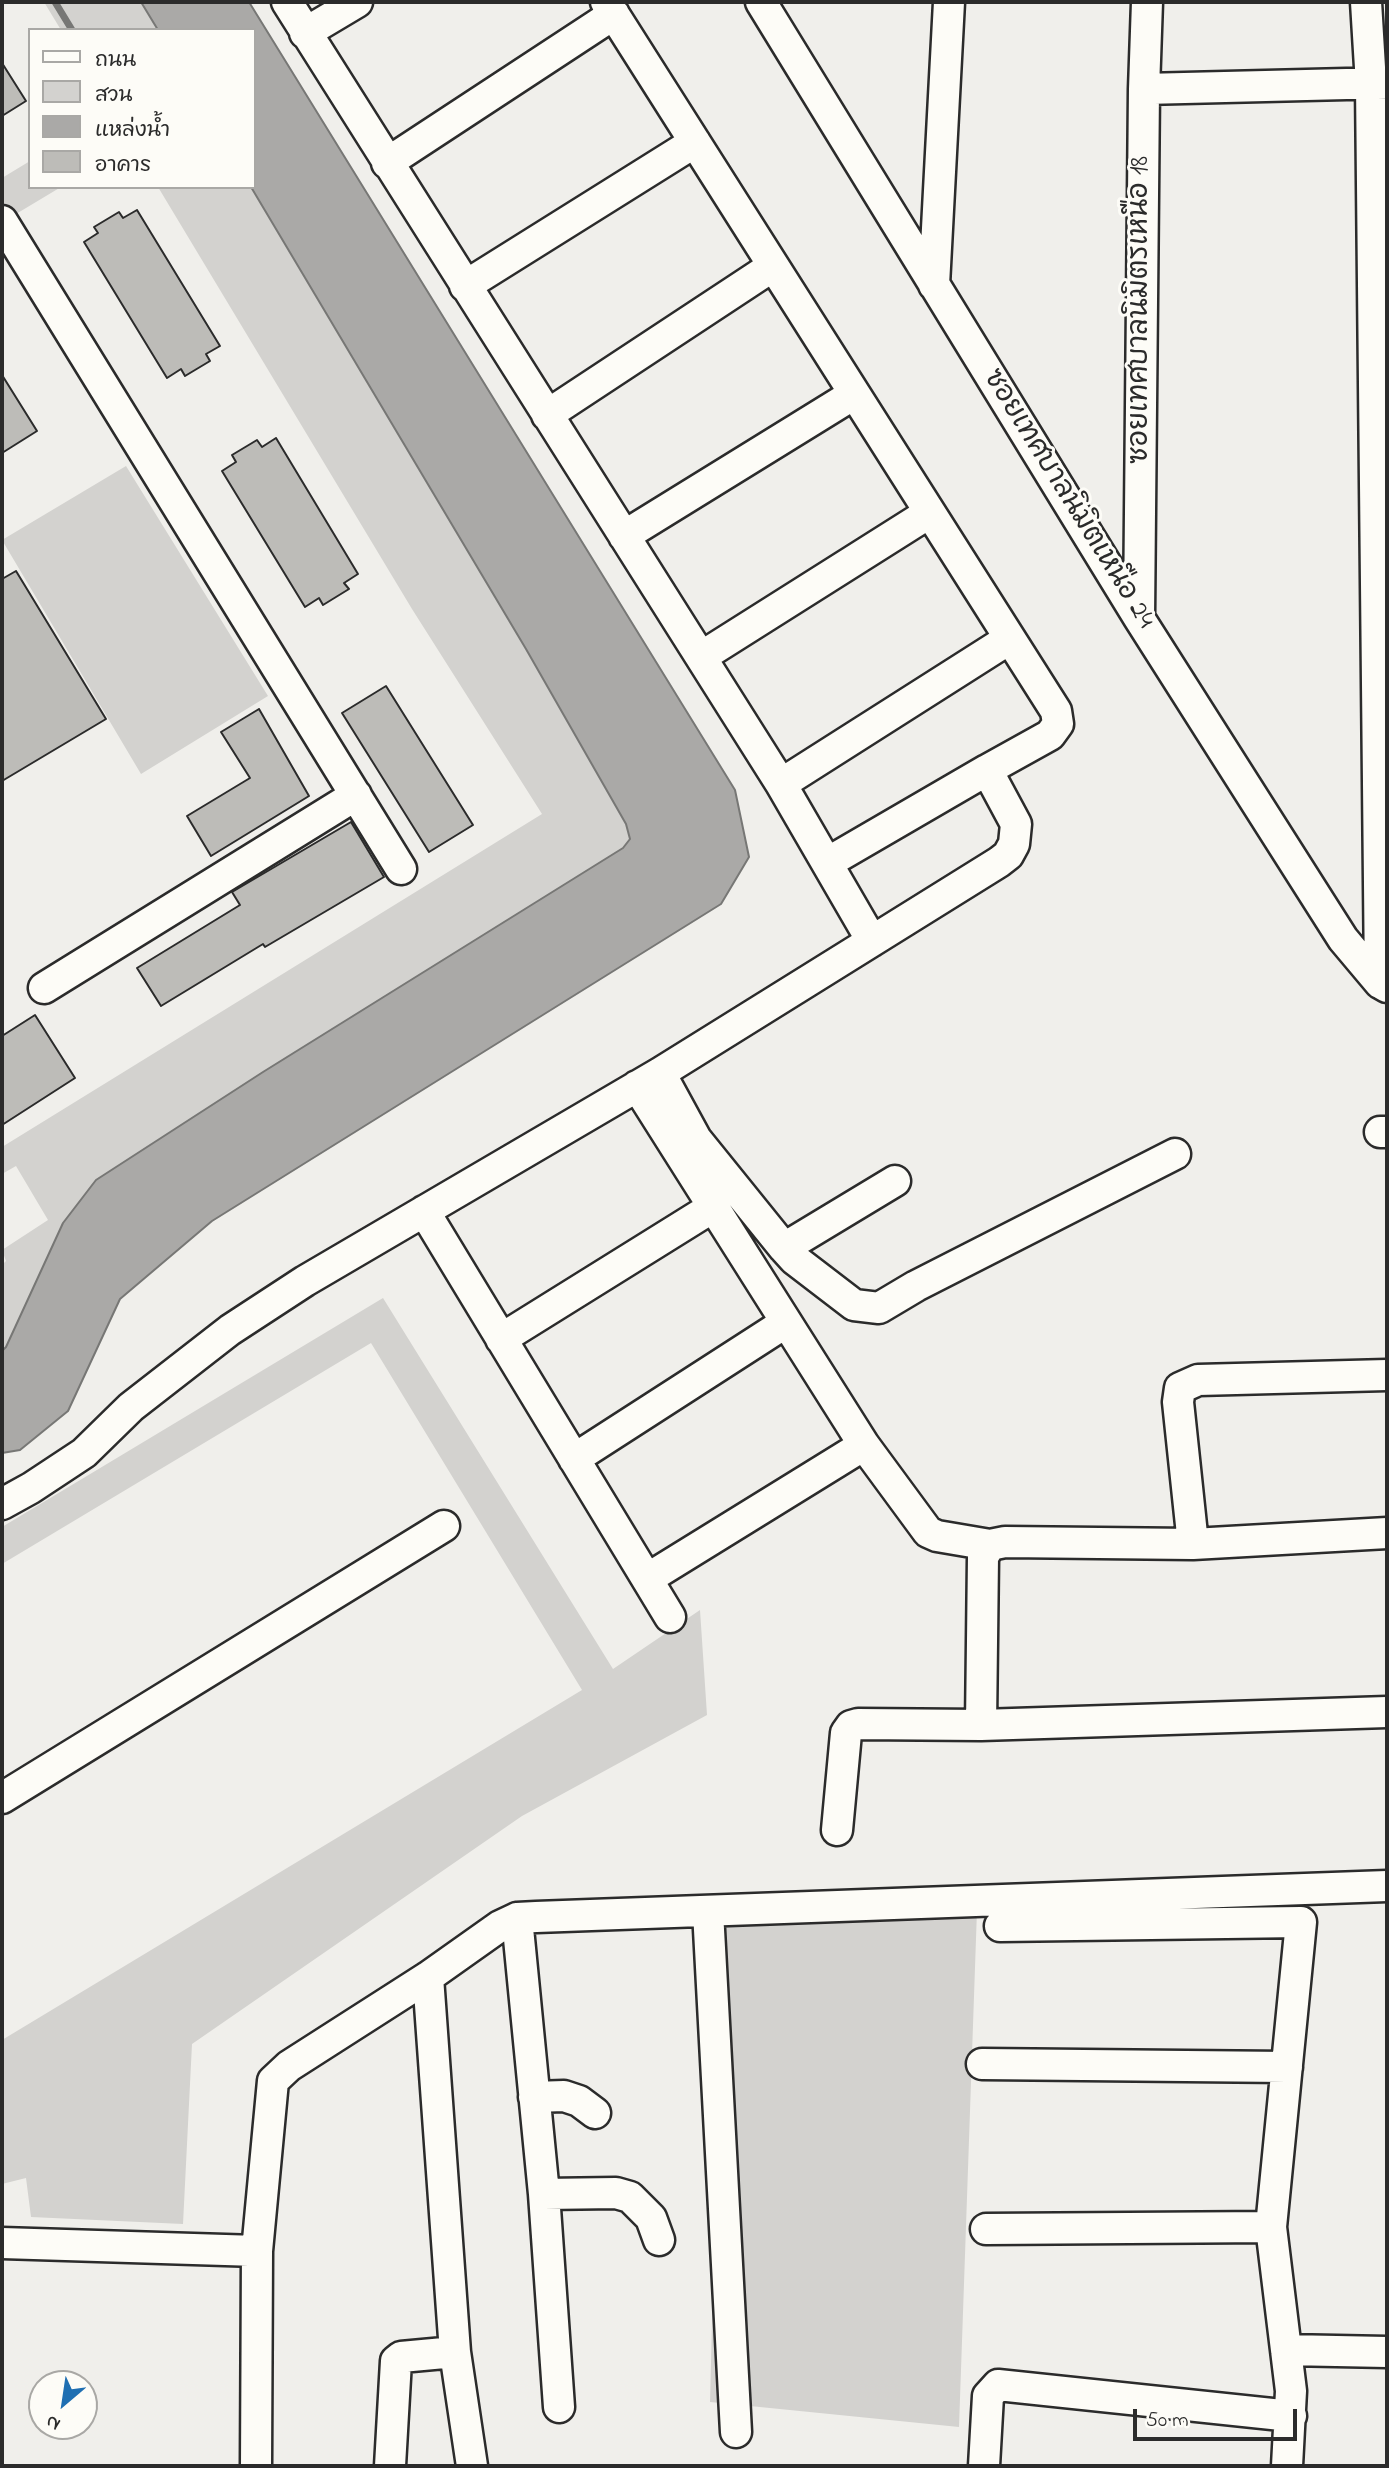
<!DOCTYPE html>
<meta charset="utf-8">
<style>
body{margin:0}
#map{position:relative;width:1389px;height:2468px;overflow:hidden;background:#f0efeb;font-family:"Indie Flower","Playpen Sans Thai",sans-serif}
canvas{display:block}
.frame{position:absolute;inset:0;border:4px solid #2b2b2b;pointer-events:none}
.legend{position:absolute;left:28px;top:28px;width:228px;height:161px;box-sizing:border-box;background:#fdfcf7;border:2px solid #a9a8a5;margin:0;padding:9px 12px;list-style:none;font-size:21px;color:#2b2b2b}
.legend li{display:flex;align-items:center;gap:14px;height:35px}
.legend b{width:35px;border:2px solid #a9a8a5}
.north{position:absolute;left:28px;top:2370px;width:70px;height:70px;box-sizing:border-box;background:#fdfcf7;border:2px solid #a9a8a5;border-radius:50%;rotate:209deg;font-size:19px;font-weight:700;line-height:28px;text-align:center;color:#2b2b2b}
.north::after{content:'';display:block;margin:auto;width:24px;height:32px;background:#1f6fb2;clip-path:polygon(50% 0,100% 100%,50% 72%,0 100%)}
.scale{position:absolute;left:1133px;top:2409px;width:164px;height:32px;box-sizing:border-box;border:4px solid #2b2b2b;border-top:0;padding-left:9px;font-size:21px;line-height:24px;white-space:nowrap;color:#2b2b2b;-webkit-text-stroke:5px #fdfcf7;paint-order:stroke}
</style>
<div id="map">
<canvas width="1389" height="2468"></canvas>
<div class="frame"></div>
<ul class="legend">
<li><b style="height:9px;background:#fdfcf7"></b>ถนน</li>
<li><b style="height:19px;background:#d3d2cf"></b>สวน</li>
<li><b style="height:19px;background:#aaa9a7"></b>แหล่งน้ำ</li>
<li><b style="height:19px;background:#bdbcb8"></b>อาคาร</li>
</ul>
<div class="north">N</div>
<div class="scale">50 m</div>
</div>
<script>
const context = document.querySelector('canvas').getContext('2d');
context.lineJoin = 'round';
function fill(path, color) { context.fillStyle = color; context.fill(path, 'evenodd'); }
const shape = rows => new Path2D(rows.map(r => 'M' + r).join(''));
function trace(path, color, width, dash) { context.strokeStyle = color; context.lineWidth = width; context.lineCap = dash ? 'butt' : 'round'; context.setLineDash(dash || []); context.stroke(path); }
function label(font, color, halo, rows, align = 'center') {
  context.font = font + ' "Indie Flower","Playpen Sans Thai",sans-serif'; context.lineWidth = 6; context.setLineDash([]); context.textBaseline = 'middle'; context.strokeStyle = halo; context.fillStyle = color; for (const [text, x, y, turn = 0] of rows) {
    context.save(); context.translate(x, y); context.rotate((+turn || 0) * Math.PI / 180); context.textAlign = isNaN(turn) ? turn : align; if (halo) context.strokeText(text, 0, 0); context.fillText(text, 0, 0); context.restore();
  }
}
fill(shape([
 [44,2,141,2,158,30,61,30],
 [30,161,30,187,61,187,11,217,2,202,2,178],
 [158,187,251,187,526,649,626,824,630,839,623,848,263,1072,2,1351,2,1265,6,1261,2,1250,48,1220,16,1166,2,1174,2,1147,542,814,412,609],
 [126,466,268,696,141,774,2,540],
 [383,1298,613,1669,700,1610,707,1715,522,1816,192,2044,183,2224,31,2217,26,2178,2,2184,2,2040,582,1690,371,1343,2,1564,2,1527],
 [977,1910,959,2427,710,2402,722,1922]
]), '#d3d2cf');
const water = shape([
 [141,2,249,2,735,790,749,857,721,904,212,1221,120,1299,68,1411,20,1450,2,1453,2,1351,6,1347,63,1223,96,1180,263,1072,623,848,630,839,626,824,526,649,251,187,254,187,254,30,158,30,141,2]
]);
fill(water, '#aaa9a7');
trace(water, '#777775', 2);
trace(shape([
 [55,2,72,30]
]), '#777775', 7);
const building = shape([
 [2,63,26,101,2,116,2,63],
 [137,210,220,346,206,354,210,361,185,376,181,369,167,378,84,242,98,233,94,227,119,212,123,218,137,210],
 [2,375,37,431,2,453,2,375],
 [276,438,358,574,344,583,349,589,323,605,319,598,305,607,222,471,236,462,232,455,257,440,262,447,276,438],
 [16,571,106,719,2,781,2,579,16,571],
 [386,686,473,825,429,852,342,713,386,686],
 [259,709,309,796,211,856,187,816,250,778,221,732,259,709],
 [351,822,384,877,265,947,263,944,161,1006,137,968,240,905,232,892,351,822],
 [35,1015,75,1078,2,1125,2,1036,35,1015]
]);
fill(building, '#bdbcb8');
trace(building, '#2b2b2b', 2);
const minor = shape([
 [287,2,781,784,872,941],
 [761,2,1139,618,1343,939,1380,983,1387,987],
 [1366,2,1371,84,1380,983],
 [305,33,357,2],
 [1144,89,1387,83],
 [387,163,614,14],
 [2,221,401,869],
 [934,285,949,2],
 [465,286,695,142],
 [547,415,773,266],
 [624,536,854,394],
 [1139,617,1144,89,1147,2],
 [701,657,929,513],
 [781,784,1009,639],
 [827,863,987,770],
 [44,988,356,795],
 [660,1073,696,1139,784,1248,794,1259,854,1305,879,1308,916,1286,1175,1154],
 [637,1086,864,1445,928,1532,937,1536,990,1545,1005,1542,1193,1544,1387,1533],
 [1380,1132,1387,1132],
 [424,1211,670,1617],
 [784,1248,895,1181],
 [501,1339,713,1207],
 [574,1459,785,1323],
 [2,1504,31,1488,84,1453,131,1407,230,1330,305,1281,660,1073,999,862,1008,855,1014,844,1016,824,987,770,1050,735,1058,724,1056,711,606,2],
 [1193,1544,1178,1402,1180,1388,1198,1380,1387,1375],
 [647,1579,864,1445],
 [981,1725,983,1557,990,1545],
 [2,1798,444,1526],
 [837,1830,846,1733,851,1726,858,1724,981,1725,1387,1712],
 [708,1911,736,2432],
 [517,1918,544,2194,559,2407],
 [1000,1926,1301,1922,1271,2227,1291,2391,1287,2466],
 [982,2064,1287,2067],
 [534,2097,564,2096,579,2101,595,2113],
 [544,2194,616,2193,630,2197,651,2218,659,2240],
 [986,2229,1271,2227],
 [2,2243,257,2251],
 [1286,2350,1387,2352],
 [455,2352,472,2466],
 [256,2466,257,2251,273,2081,289,2066,428,1977,500,1926,517,1918,536,1917,1387,1886],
 [390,2466,396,2361,401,2357,455,2352,428,1977],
 [984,2466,988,2396,998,2385,1291,2416]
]);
trace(minor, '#2b2b2b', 35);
trace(minor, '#fdfcf7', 30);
label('28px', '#2b2b2b', '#fdfcf7', [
 ["ซอยเทศบาลนิมิตรเหนือ 18",1142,310,-90],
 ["ซอยเทศบาลนิมิตเหนือ 24",1067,500,58]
]);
</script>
